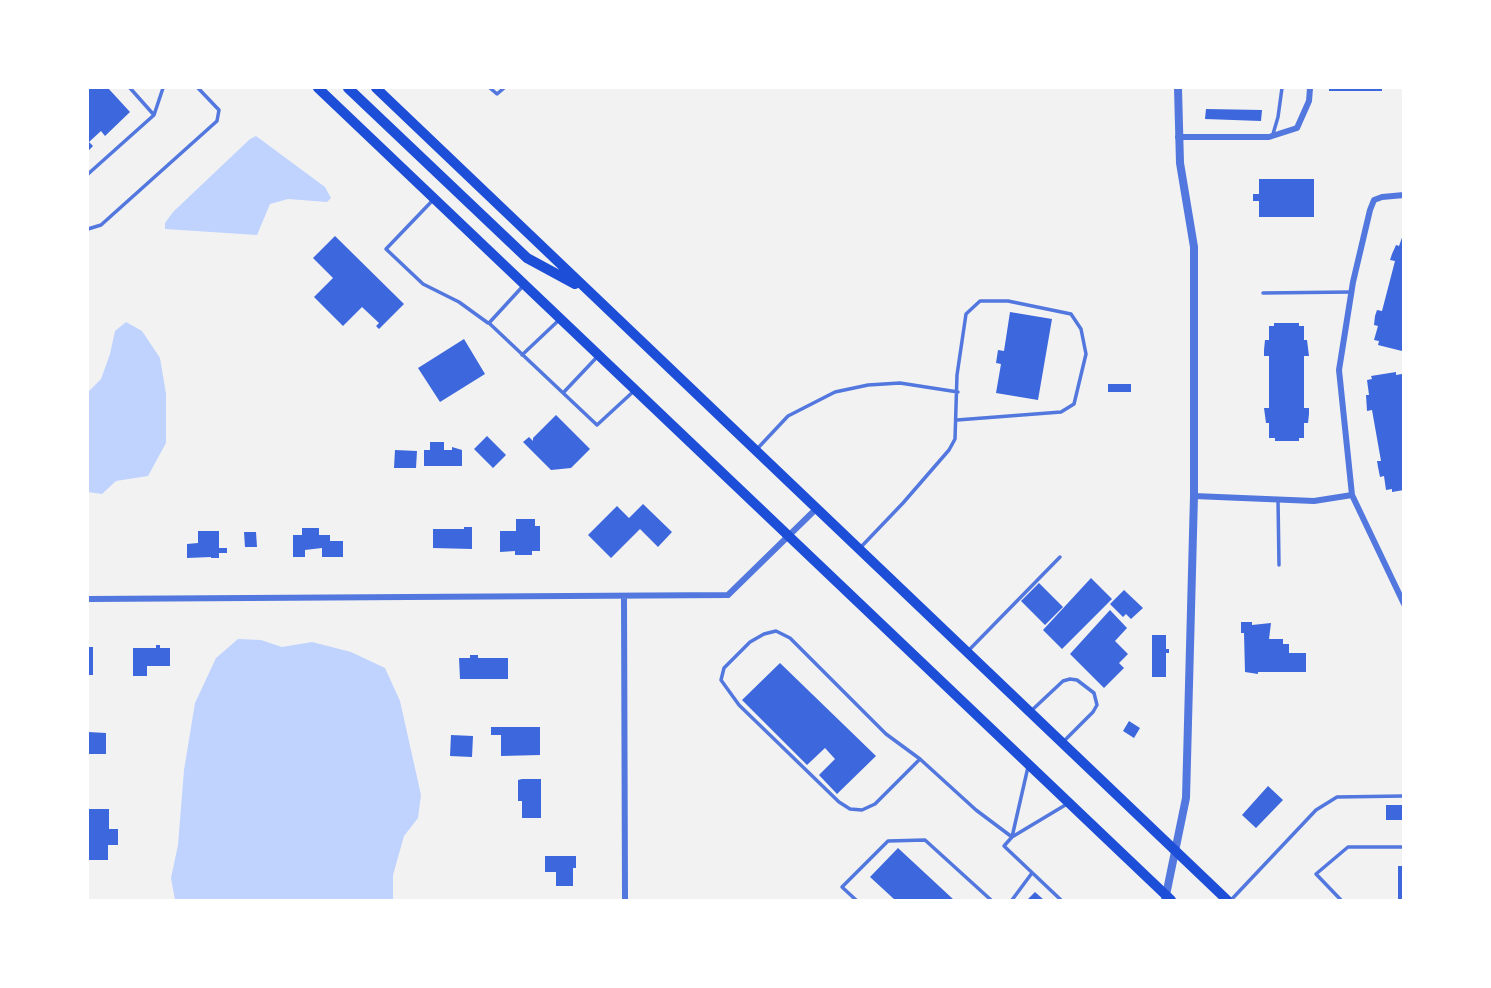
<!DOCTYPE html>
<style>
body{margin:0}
#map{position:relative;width:1491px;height:988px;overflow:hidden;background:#f2f2f2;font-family:"Varela Round",sans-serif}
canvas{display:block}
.frame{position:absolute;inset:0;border:89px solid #fff;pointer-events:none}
</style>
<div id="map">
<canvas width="1491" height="988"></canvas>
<div class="frame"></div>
</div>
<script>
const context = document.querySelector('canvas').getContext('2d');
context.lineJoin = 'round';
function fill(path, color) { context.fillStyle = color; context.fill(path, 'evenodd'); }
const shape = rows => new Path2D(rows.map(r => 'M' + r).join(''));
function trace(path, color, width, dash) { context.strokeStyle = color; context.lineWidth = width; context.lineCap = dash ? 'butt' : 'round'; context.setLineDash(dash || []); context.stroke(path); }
fill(shape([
 [256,136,325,187,331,198,327,202,288,199,270,204,257,235,165,229,165,223,173,212,250,139],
 [126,322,142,331,160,358,166,394,166,443,148,476,116,481,102,494,88,492,88,392,101,379,110,354,115,331],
 [238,639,261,640,282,647,312,642,351,652,385,668,400,701,421,795,418,818,404,836,393,875,393,900,175,900,171,878,178,845,184,770,195,703,216,658]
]), '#bfd3fe');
fill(shape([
 [88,88,108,88,130,112,105,136,101,131,89,142,93,146,88,151],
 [1329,88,1382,88,1382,91,1329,91],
 [1206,109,1262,110,1261,121,1205,119],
 [1259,179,1314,179,1314,217,1259,217,1259,201,1253,201,1253,194,1259,194],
 [1404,232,1404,348,1402,351,1378,345,1379,341,1374,340,1378,326,1374,325,1375,316,1377,310,1382,311,1395,261,1390,260,1392,254,1396,245,1399,246],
 [335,236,404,304,379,329,376,326,379,323,362,307,343,326,314,297,333,278,313,258],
 [1010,312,1052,319,1038,400,996,393,1001,364,996,363,998,350,1004,351],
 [1274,323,1299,323,1299,326,1304,326,1304,340,1307,340,1309,356,1304,356,1304,408,1309,408,1309,414,1308,423,1304,423,1304,438,1299,438,1299,441,1275,441,1275,438,1269,438,1269,423,1266,423,1264,408,1269,408,1269,356,1264,356,1264,350,1265,340,1269,340,1269,326,1274,326],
 [464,339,485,374,440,402,418,368],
 [1396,372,1396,375,1402,374,1404,386,1404,490,1392,492,1392,489,1386,490,1384,476,1380,477,1378,467,1377,461,1381,461,1372,410,1367,411,1366,395,1369,395,1367,380,1372,379,1371,376],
 [1108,384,1131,384,1131,392,1108,392],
 [556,415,590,449,571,468,551,470,523,442,529,437,533,441,533,438],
 [487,436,506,455,493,468,474,449],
 [430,442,444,442,444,450,452,450,452,447,462,450,462,466,424,466,424,450,430,450],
 [395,450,417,451,416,468,394,468],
 [643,504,672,532,658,547,640,529,611,558,588,535,617,506,629,518],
 [516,519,535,519,535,526,540,526,540,551,532,551,532,555,515,555,515,551,500,552,500,531,516,531],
 [464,527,472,527,472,549,433,548,433,529,464,529],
 [302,528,319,528,319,535,330,535,330,541,343,541,343,557,322,557,322,548,305,550,305,557,293,557,293,535,302,535],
 [198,531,219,531,219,548,227,548,227,553,219,553,219,558,211,558,211,557,187,558,187,544,198,543],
 [244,532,256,532,257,547,245,547],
 [1091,578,1112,599,1062,649,1043,630],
 [1039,583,1063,607,1045,625,1021,601],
 [1124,590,1143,608,1131,619,1126,614,1123,617,1110,604],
 [1110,610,1127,628,1115,641,1128,654,1119,663,1124,668,1104,688,1070,654],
 [1241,622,1252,622,1252,625,1271,623,1269,639,1283,639,1283,644,1289,644,1289,653,1306,653,1306,672,1258,672,1258,674,1245,672,1244,633,1241,633],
 [1152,635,1166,635,1166,649,1169,649,1169,653,1166,653,1166,677,1152,677],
 [156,645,160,645,160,648,170,648,170,666,147,666,147,676,133,676,133,648,156,648],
 [88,647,93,647,93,675,88,675],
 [470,655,478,655,478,658,508,658,508,679,460,679,459,658,470,658],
 [780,663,876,756,837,794,819,775,835,759,825,748,807,765,742,700],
 [1129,721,1140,728,1134,738,1123,731],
 [491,727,540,727,540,755,501,756,501,735,491,735],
 [88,732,106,733,106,754,88,754],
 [451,735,473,736,472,757,450,756],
 [522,779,541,779,541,818,522,818,522,801,518,801,518,780],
 [1268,786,1283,800,1256,828,1242,815],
 [1386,805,1404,805,1404,820,1386,820],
 [88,809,109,809,109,829,118,829,118,845,108,845,108,860,88,860],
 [898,848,954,900,895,900,870,877],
 [545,856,576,856,576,868,573,868,573,886,556,886,556,872,545,872],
 [1398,866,1404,866,1404,900,1398,900],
 [1035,892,1044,900,1027,900]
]), '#3d67dc');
trace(shape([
 [490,88,497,94,504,88],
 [154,115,163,88],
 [1273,134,1278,117,1282,88],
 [88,174,154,115,130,88],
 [433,200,386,249,423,284,459,302,488,323],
 [88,229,101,225,217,121,219,110,198,88],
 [523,286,489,323,597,425,635,390],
 [1263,293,1352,292],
 [522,355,559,320],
 [563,393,598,356],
 [757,449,788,416,835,392,868,385,900,383,958,392],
 [1278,499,1279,565],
 [860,548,903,503,949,450,955,439,957,375,966,314,980,301,1008,301,1071,314,1081,329,1086,354,1074,404,1061,412,957,420],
 [968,651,1060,557],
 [1031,711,1063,681,1070,679,1077,680,1094,693,1097,705,1093,712,1063,742],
 [920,759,875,804,862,810,850,809,839,802,739,705,721,680,724,668,750,642,764,634,776,631,790,638,886,734,920,759,976,810,1012,837,1004,846,1061,900],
 [1028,767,1012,837,1067,804],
 [856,900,842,887,888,841,925,840,991,900],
 [1012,900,1032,873],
 [1231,900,1316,810,1337,797,1404,796],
 [1341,900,1316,874,1348,847,1404,847]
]), '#5277de', 3.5);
trace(shape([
 [1178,137,1269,137,1297,128,1309,101,1310,88],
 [1404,195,1382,197,1374,200,1370,210,1353,282,1339,370,1352,495,1404,604],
 [1194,496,1314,501,1352,495],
 [624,598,625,900],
 [88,599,728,595,817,508]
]), '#5277de', 6);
trace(shape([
 [1165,900,1186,798,1194,496,1194,247,1180,163,1178,88]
]), '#5277de', 8);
trace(shape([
 [318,88,1171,900],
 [348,88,527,258,575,284],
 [376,88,1227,900]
]), '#1d4ed8', 10);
</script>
